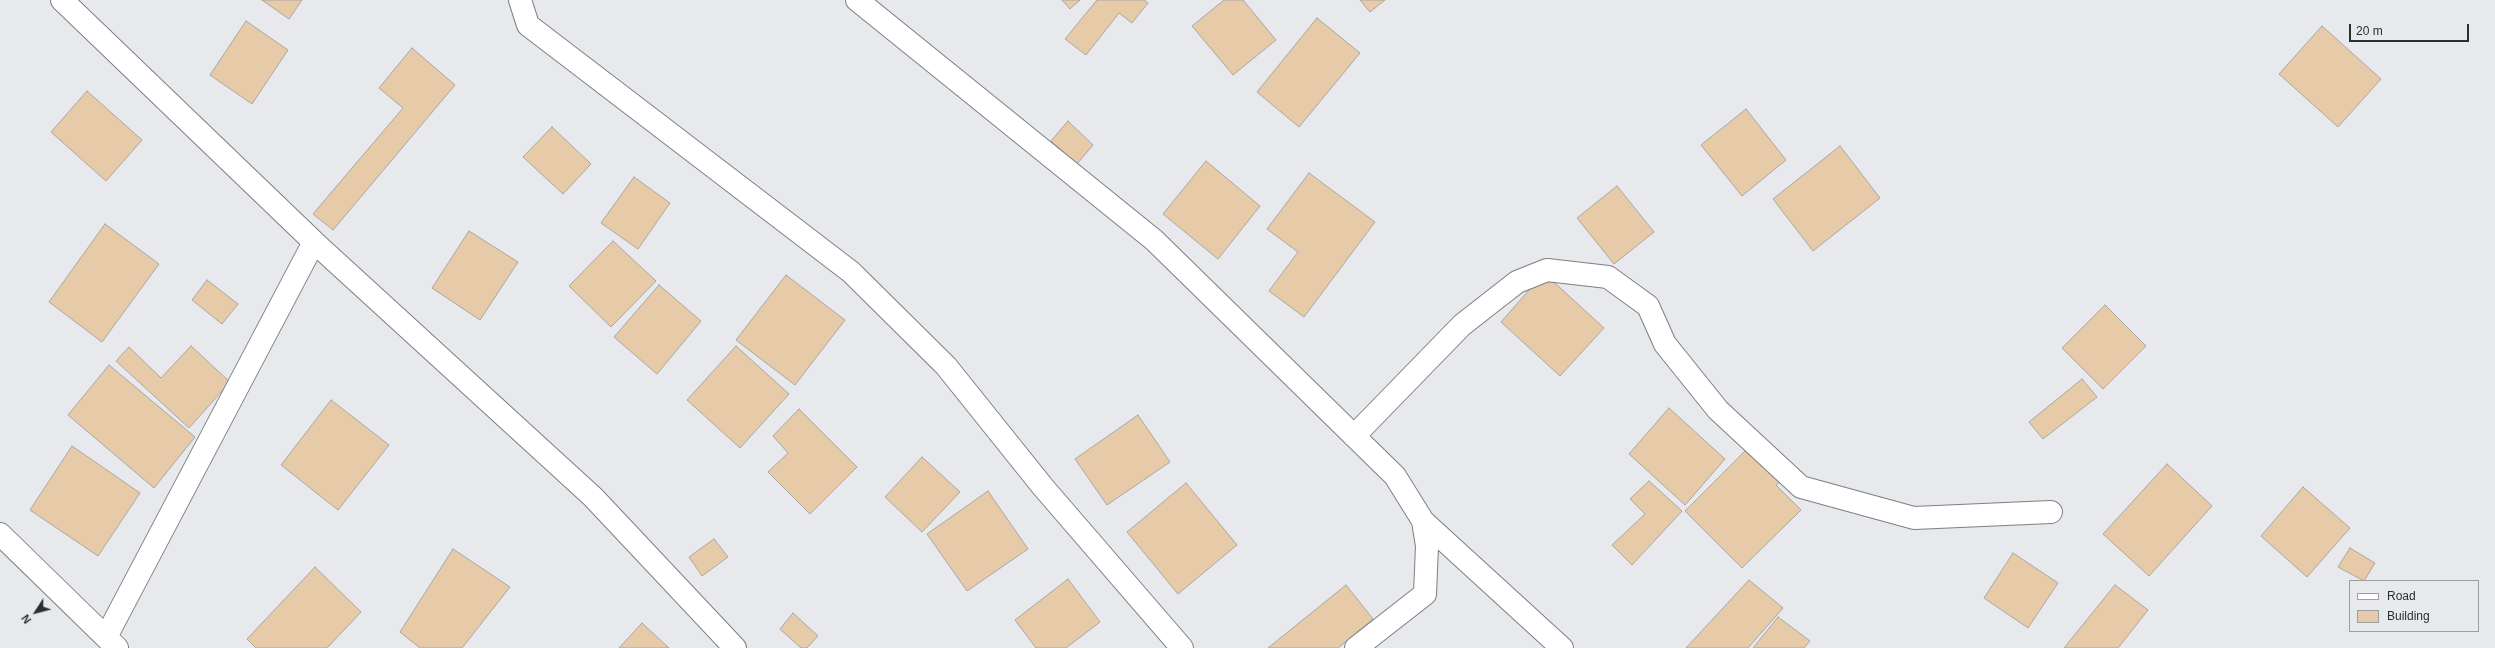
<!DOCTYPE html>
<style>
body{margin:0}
#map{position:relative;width:2495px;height:648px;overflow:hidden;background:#e7e9ed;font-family:Helvetica,sans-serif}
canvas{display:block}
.legend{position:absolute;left:2349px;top:580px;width:130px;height:52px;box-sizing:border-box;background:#e7e9ed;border:1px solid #9c9ea1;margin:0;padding:5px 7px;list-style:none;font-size:12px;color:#2c2d2e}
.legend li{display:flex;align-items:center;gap:8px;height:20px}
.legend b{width:20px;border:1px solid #9c9ea1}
.north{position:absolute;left:16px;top:592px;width:40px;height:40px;-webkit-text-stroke:3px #e7e9ed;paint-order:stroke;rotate:234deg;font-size:11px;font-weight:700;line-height:16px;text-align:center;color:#2c2d2e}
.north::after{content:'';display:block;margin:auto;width:14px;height:18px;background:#2c2d2e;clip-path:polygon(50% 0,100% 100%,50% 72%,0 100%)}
.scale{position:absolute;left:2349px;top:24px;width:120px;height:18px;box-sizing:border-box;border:2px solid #2c2d2e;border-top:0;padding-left:5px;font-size:12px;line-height:14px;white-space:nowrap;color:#2c2d2e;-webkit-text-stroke:3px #e7e9ed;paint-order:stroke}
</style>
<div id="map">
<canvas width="2495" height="648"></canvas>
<ul class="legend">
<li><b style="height:5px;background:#fff"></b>Road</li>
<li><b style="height:11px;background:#e7caa7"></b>Building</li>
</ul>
<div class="north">N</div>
<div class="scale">20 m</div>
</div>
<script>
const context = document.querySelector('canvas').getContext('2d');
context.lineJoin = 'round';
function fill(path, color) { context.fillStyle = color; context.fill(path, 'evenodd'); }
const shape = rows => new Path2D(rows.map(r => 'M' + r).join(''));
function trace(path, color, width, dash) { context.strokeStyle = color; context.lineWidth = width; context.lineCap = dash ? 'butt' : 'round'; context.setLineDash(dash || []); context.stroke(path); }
const building = shape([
 [262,0,302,0,289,19,262,0],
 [1062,0,1080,0,1070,9,1062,0],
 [1097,0,1144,0,1148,3,1132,23,1119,13,1086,55,1065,39,1097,0],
 [1224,0,1243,0,1276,40,1233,75,1192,26,1224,0],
 [1360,0,1385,0,1370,12,1360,0],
 [1317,18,1360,53,1299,127,1257,92,1317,18],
 [246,21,288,50,252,104,210,75,246,21],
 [2322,26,2381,79,2338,127,2279,74,2322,26],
 [412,48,455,85,333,230,313,214,403,108,379,88,412,48],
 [87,91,142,140,106,181,51,132,87,91],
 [1746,109,1786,160,1742,196,1701,145,1746,109],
 [1068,121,1093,145,1077,164,1051,141,1068,121],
 [552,127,591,164,563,194,523,157,552,127],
 [1840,146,1880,198,1813,251,1773,199,1840,146],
 [1206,161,1260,206,1218,259,1163,214,1206,161],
 [1309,173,1375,222,1304,317,1269,291,1298,252,1267,229,1309,173],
 [634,177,670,203,638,249,601,223,634,177],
 [1617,186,1654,232,1614,264,1577,218,1617,186],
 [105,224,159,264,102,342,49,302,105,224],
 [469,231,518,262,480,320,432,288,469,231],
 [613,241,656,281,611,327,569,286,613,241],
 [1544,273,1604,328,1560,376,1501,322,1544,273],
 [786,275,845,320,795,385,736,340,786,275],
 [207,280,238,304,222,324,192,300,207,280],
 [659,285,701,321,657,374,614,337,659,285],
 [2105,305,2146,346,2103,389,2062,348,2105,305],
 [191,346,230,382,189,428,116,361,129,347,161,378,191,346],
 [736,346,789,394,740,448,687,400,736,346],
 [109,365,195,437,154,488,68,415,109,365],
 [2082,379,2097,397,2043,439,2029,422,2082,379],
 [331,400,389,445,338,510,281,465,331,400],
 [1669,408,1725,459,1685,505,1629,454,1669,408],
 [799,409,857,467,810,514,768,472,788,453,773,436,799,409],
 [1138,415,1170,462,1107,505,1075,459,1138,415],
 [72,446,140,493,98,556,30,510,72,446],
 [1747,449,1780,482,1776,485,1801,510,1742,568,1685,511,1747,449],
 [922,457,960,492,922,532,885,497,922,457],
 [2167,464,2212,506,2149,576,2103,534,2167,464],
 [1649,481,1682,511,1632,565,1612,545,1645,514,1630,499,1649,481],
 [1186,483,1237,545,1178,594,1127,532,1186,483],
 [2303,487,2350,528,2307,577,2261,536,2303,487],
 [988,491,1028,549,967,591,927,534,988,491],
 [714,539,728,557,702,576,689,557,714,539],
 [2350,548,2375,563,2364,581,2338,567,2350,548],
 [453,549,510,587,462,648,420,648,400,632,453,549],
 [2013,553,2058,583,2028,628,1984,598,2013,553],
 [315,567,361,612,327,648,256,648,247,639,315,567],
 [1068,579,1100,622,1066,648,1036,648,1015,620,1068,579],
 [1749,580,1783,608,1748,648,1686,648,1749,580],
 [1346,585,1373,619,1338,648,1268,648,1346,585],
 [2115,585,2148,610,2118,648,2064,648,2115,585],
 [793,613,818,636,807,648,801,648,780,629,793,613],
 [1778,617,1810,641,1804,648,1753,648,1778,617],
 [642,623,669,648,619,648,642,623]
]);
fill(building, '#e7caa7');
trace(building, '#a9a6a3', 1);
const minor = shape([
 [62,0,314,242,593,497,735,648],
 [520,0,528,25,851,272,946,366,1043,487,1182,648],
 [857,0,1154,240,1395,476,1423,521,1562,648],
 [1354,436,1462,325,1517,282,1547,270,1608,277,1648,306,1665,344,1718,410,1801,487,1914,518,2051,512],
 [0,534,117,648],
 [106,637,314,242],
 [1356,648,1425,594,1427,546,1423,521]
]);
trace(minor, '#7d7f82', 24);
trace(minor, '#fff', 22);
</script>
